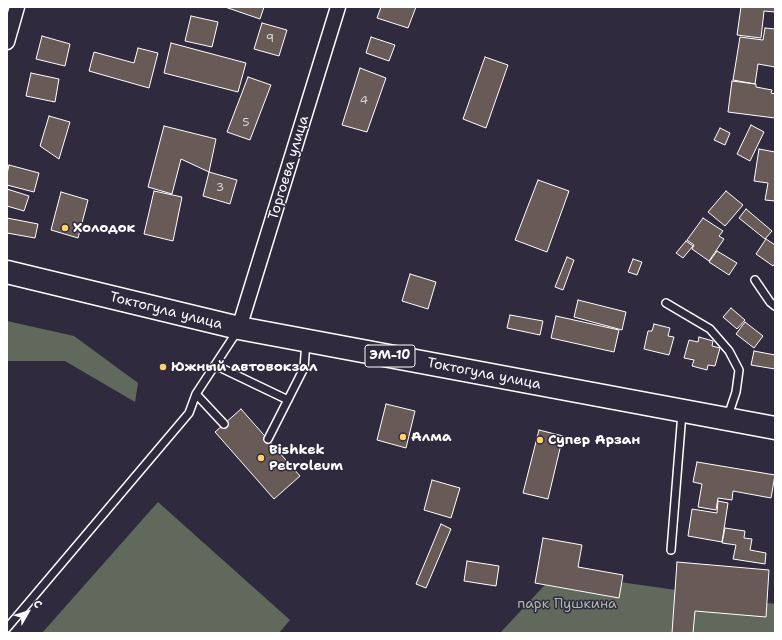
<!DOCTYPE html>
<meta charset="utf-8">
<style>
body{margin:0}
#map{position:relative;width:782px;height:640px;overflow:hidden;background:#2f2a3d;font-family:"Shantell Sans",sans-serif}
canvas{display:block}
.frame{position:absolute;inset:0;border:8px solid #fff;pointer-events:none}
.north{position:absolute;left:8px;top:592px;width:40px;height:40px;-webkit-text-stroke:3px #2f2a3d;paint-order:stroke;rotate:51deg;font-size:11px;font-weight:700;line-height:16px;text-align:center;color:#fff}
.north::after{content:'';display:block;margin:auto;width:14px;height:18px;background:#fff;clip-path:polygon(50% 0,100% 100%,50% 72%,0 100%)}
</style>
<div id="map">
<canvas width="782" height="640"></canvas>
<div class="frame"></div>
<div class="north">С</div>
</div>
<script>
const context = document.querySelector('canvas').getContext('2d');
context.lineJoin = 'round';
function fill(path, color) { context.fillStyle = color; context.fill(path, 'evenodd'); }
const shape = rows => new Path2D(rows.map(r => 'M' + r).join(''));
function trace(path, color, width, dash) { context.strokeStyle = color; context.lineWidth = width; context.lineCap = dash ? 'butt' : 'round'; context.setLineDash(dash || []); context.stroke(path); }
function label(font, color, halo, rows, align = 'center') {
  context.font = font + ' "Shantell Sans",sans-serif'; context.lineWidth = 3; context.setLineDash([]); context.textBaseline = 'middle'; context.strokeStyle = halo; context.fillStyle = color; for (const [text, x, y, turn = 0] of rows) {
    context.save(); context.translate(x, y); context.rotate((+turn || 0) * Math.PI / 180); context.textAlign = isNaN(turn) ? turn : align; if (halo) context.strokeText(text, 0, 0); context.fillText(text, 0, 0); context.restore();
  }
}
fill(shape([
 [7,321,74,336,138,383,135,402,65,361,7,361],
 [158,502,290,620,279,633,42,633],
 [556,573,775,604,775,633,500,633]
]), '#61695c');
const building = shape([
 [225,7,264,7,260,19,225,7],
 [381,7,416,7,408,28,377,18,381,7],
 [741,7,775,7,775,12,764,11,761,38,737,35,741,7],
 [191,16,218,22,212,47,185,41,191,16],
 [262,23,287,30,279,56,254,49,262,23],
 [765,28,775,29,775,67,758,64,755,84,733,80,740,37,763,40,765,28],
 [42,36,70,44,65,66,36,59,42,36],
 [371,37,395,45,389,61,366,53,371,37],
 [171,43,246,63,238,92,164,73,171,43],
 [138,48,158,53,149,88,89,71,94,52,134,63,138,48],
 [485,57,508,65,486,128,463,119,485,57],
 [360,68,386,78,367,132,342,125,360,68],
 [31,73,59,79,55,102,26,96,31,73],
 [248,77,271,85,250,140,227,132,248,77],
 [732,81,756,84,756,87,772,90,771,93,775,94,775,118,728,112,732,81],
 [49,116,70,122,59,159,40,146,49,116],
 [751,125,764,132,750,161,737,154,751,125],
 [164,126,216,139,209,172,181,159,172,194,148,187,164,126],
 [720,128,730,133,725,145,714,140,720,128],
 [759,149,775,152,775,201,765,200,768,183,754,181,759,149],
 [9,165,39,173,34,192,7,185,7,174,9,165],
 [209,172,237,180,230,204,203,196,209,172],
 [538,180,569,191,547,252,515,240,538,180],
 [7,189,29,196,24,211,7,206,7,189],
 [154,191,182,197,173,241,144,234,154,191],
 [726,191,743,205,725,226,708,212,726,191],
 [61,192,88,200,78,238,51,230,61,192],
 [746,209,772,231,765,239,739,218,746,209],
 [7,218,38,224,35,238,7,233,7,218],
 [703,218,723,231,719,236,724,239,709,261,692,249,694,245,687,240,703,218],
 [766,239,775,245,775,263,773,266,756,254,766,239],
 [686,241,693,246,683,258,676,253,686,241],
 [717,251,737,263,729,275,709,262,717,251],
 [567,257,574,260,563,290,555,287,567,257],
 [633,259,642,262,637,275,628,272,633,259],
 [410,274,436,282,428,309,402,301,410,274],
 [578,300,626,312,622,330,574,317,578,300],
 [731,308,745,320,737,329,723,317,731,308],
 [510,315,543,321,540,335,507,328,510,315],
 [556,316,619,330,614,352,551,338,556,316],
 [745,322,763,336,754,348,736,334,745,322],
 [654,324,670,328,668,336,674,337,669,355,644,349,648,331,652,331,654,324],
 [699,337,713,341,712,346,720,348,715,366,708,365,707,370,692,366,694,360,684,358,689,340,698,342,699,337],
 [754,351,775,355,775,369,751,365,754,351],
 [386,404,415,411,406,448,377,440,386,404],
 [241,409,300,476,274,499,215,432,241,409],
 [539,430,563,436,548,499,523,493,539,430],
 [697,462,775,475,771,498,733,491,732,500,718,498,716,510,698,507,702,484,693,482,697,462],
 [432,480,460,488,451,518,424,510,432,480],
 [718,501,728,503,722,542,688,536,692,509,717,513,718,501],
 [441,524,451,529,426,588,416,584,441,524],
 [725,528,745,531,744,538,752,539,750,550,766,553,765,564,733,559,736,545,722,543,725,528],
 [543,538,582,545,578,567,623,575,619,598,535,583,543,538],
 [467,561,499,566,496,586,464,581,467,561],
 [677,562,769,570,766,617,695,611,693,633,672,633,677,562]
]);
fill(building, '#685b57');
trace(building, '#fff', 1);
const service = shape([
 [755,280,770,302,775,306],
 [666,303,710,329,729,351,739,370,736,392,728,416],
 [215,365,288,400],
 [196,394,224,424],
 [268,439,304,368,306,342],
 [671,550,682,413],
 [7,628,189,413,196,394,238,330]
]);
const minor = shape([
 [7,42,17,7],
 [239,328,338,7]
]);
const trunk = shape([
 [7,272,239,328,775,428]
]);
trace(service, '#fff', 10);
trace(minor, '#fff', 17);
trace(trunk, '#fff', 25);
trace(service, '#2f2a3d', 7);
trace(minor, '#2f2a3d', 14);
trace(trunk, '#2f2a3d', 22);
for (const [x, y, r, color] of [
 [65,228,4,"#ffd166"],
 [163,367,4,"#ffd166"],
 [403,437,4,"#ffd166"],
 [540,440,4,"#ffd166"],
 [261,458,4,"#ffd166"]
]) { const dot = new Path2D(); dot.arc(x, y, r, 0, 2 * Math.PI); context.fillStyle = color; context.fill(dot); trace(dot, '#2f2a3d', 1.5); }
label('12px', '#d9d6d5', null, [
 ["9",270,39],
 ["4",364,101],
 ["5",246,123],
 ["3",220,188]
]);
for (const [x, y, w] of [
 [390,356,50]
]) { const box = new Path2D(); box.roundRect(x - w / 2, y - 11, w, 22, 3); context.fillStyle = '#2f2a3d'; context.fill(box); trace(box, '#fff', 1); }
label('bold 13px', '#fff', null, [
 ["ЭМ-10",390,356]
]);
label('14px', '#fff', '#2f2a3d', [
 ["Торгоева улица",289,168,-73],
 ["Токтогула улица",166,311,14],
 ["Токтогула улица",484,374,11]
]);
label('bold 14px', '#fff', '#2f2a3d', [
 ["Холодок",73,228],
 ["Южный автовокзал",171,367],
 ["Алма",411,437],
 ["Супер Арзан",548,440],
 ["Bishkek",269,450],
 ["Petroleum",269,466]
], 'left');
label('14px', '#b0b4ae', '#2f2a3d', [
 ["парк Пушкина",567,604]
]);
</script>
